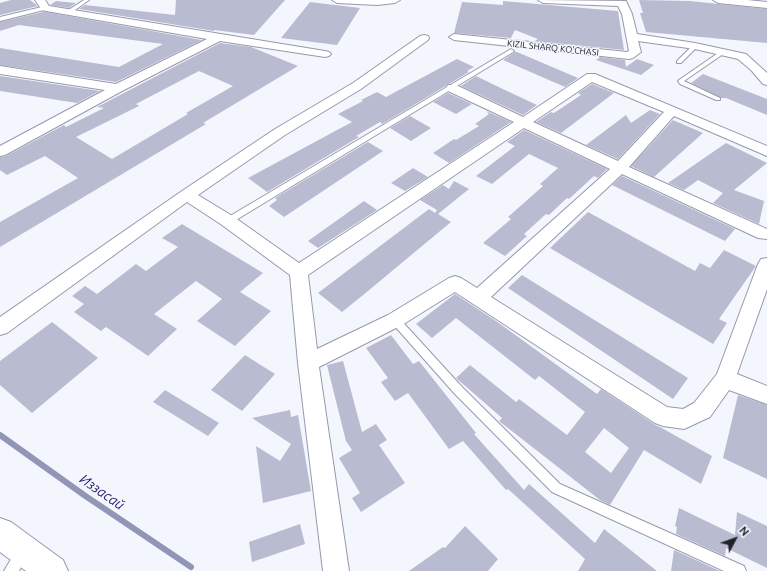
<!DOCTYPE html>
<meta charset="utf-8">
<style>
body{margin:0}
#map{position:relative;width:767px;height:571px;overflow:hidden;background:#f4f6fe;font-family:Ubuntu,sans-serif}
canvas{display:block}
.north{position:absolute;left:715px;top:519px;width:40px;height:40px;-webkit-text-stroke:3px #f4f6fe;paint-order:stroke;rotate:49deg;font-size:11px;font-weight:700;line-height:16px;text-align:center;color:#212229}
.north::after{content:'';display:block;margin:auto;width:14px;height:18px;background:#212229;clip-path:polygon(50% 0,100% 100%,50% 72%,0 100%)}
</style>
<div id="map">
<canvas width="767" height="571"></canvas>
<div class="north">N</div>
</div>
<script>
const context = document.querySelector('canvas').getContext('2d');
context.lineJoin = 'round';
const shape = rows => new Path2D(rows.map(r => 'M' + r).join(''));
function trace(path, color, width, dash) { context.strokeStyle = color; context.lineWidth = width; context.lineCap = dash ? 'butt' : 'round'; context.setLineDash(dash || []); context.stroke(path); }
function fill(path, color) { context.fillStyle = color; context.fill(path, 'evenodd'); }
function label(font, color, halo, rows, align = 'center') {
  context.font = font + ' Ubuntu,sans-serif'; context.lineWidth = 3; context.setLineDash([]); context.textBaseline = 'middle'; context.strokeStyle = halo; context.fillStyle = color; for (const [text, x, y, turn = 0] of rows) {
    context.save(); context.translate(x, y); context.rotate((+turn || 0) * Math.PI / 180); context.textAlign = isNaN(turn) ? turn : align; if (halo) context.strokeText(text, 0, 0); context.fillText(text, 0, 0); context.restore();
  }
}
trace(shape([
 [0,435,84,495,191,567]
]), '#9196b6', 6);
fill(shape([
 [11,0,30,0,38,6,0,15,0,3],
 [176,0,285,0,254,35,214,30,214,31,79,9,85,5,175,15],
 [639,0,690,1,767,9,767,43,646,32,640,13,643,13],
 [56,1,76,3,69,8,50,5],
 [503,1,618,11,624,50,535,41,538,39,515,30,511,38,454,33,462,2,503,5],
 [310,2,360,8,337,45,281,38],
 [43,12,46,12,202,40,116,82,0,65,0,48,119,67,163,44,19,25,0,31,0,22],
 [220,43,251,47,298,66,203,123,206,124,0,247,0,222,78,178,45,156,7,175,0,170,0,157,6,156,64,125,66,127,104,108,97,107],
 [199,71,233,86,186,113,188,114,112,159,76,137,139,106,136,104],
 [515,52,517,52,578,78,565,87,503,60],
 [600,57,625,60,626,67,637,59,654,65,641,75,596,60],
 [457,59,474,67,467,71,469,72,382,124,380,122,356,136,359,137,267,192,248,178,352,122,338,114,363,101,361,100,377,92,386,97],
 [703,74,767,99,767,115,726,98,721,98,691,83],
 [0,76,100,91,77,103,0,91],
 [476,76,505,90,537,105,523,115,461,86],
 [592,84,614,93,561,133,536,122,551,112,554,113,581,95,578,93],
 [448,93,472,104,456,114,433,102],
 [650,110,660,114,618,159,586,145,626,115,631,123],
 [486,111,511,122,449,163,433,153,454,139,456,140,479,126,475,124,489,114],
 [410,116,431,128,411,141,390,128],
 [673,120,703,133,654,177,631,166],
 [524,130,607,169,598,178,594,176,569,199,567,198,549,215,546,214,524,234,527,236,505,256,483,243,511,219,508,217,543,186,540,184,558,168,529,154,492,184,476,176,515,146,507,142],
 [368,142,383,151,284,217,269,206,277,200,275,198],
 [726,143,767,163,734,190,764,201,759,224,713,203,723,193,698,180,684,190,668,183],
 [413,168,428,177,405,191,391,183],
 [622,176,735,229,725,241,612,185],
 [454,181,469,189,438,214,451,222,368,291,342,312,318,293,429,209,435,213,437,210,420,200,443,185,449,189],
 [364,201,377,210,318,248,308,241],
 [588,212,695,271,700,263,710,268,724,250,756,266,719,319,727,323,713,344,550,248],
 [182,224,263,273,240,292,271,311,235,346,197,321,222,299,196,281,154,314,177,329,148,356,106,327,101,331,74,312,84,304,72,296,85,286,97,294,136,264,146,271,178,247,162,238],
 [522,275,688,378,673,399,508,288],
 [455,294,496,321,597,394,601,389,657,426,660,427,712,456,701,484,644,450,610,505,600,500,499,421,502,418,456,378,470,365,516,402,519,399,567,435,585,412,539,376,535,380,456,318,432,338,416,324],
 [604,428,629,448,611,473,585,452],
 [52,322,98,358,32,413,0,385,0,361],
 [391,335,413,364,419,361,476,433,474,434,524,490,529,484,595,543,604,529,657,571,578,571,585,559,508,489,506,490,463,441,449,449,408,393,395,401,381,382,388,378,366,348],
 [245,355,275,374,242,411,211,390],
 [343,361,362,432,376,424,387,440,379,445,405,483,361,512,352,498,360,493,339,458,352,450,346,441,327,365],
 [165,390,219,423,208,436,153,402],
 [738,395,767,405,767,479,723,458],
 [290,410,291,417,298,415,311,491,263,503,256,446,280,461,291,444,252,418],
 [679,508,735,535,737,512,767,526,767,568,726,548,725,556,676,534,677,527,675,526],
 [300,524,305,544,252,562,249,542],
 [465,526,498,559,488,571,409,571,443,547,445,548],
 [674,550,720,571,671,571]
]), '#b9bcd0');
const service = shape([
 [84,0,89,0,71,13,67,13,67,11,84,0],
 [46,6,49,8,48,9,0,21,0,17,46,6],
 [693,45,698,46,681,63,677,63,677,61,693,45],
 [511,49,514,51,513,52,231,223,225,223,224,221,225,219,511,49],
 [721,51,726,52,684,81,720,98,720,100,716,100,680,84,678,81,679,80,721,51],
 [395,316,398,317,462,387,560,484,744,566,746,571,724,571,552,492,454,393,392,323,390,320,392,317,395,316],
 [22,548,27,549,28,554,19,571,4,571,17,549,22,548]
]);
const minor = shape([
 [35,0,45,0,49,6,325,51,329,52,331,54,329,56,325,57,220,41,122,91,5,155,0,156,0,146,105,90,0,74,0,66,116,84,207,39,46,11,42,10,35,0],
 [332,0,400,0,395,3,377,5,337,3,332,0],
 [538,0,626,1,632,14,637,34,695,43,746,54,767,73,767,85,763,84,751,70,738,59,695,49,638,41,641,52,633,58,629,59,454,40,449,37,454,34,627,52,629,51,622,14,618,6,543,3,538,0],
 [713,0,747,0,767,2,767,8,718,3,713,0],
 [424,35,428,36,429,38,428,40,361,89,285,135,198,195,234,217,299,263,514,122,448,91,446,88,448,85,456,85,523,117,587,74,595,74,767,146,767,156,674,116,629,167,767,229,767,239,758,238,622,174,491,297,667,407,683,409,694,403,717,374,758,264,761,259,767,258,767,289,737,374,767,386,767,404,729,390,710,417,684,429,663,426,655,423,455,292,402,325,319,367,349,571,323,571,298,363,290,275,222,225,187,202,7,333,0,335,0,317,182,191,275,129,353,83,420,36,424,35],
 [592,82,664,112,618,161,533,122,592,82],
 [524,128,610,169,477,288,461,278,455,276,449,278,388,315,317,349,308,275,524,128]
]);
const tertiary = shape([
 [0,518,11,522,63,560,68,571,26,571,0,552,0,518]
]);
trace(service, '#9699ac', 2);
trace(minor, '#9699ac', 2);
trace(tertiary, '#9699ac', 2);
fill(service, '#fff');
fill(minor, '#fff');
fill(tertiary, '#fff');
label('9px', '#212229', '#f4f6fe', [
 ["KIZIL SHARQ KO'CHASI",553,48,6]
]);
label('italic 14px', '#241c6d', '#f4f6fe', [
 ["Иззасай",102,492,35]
]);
</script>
